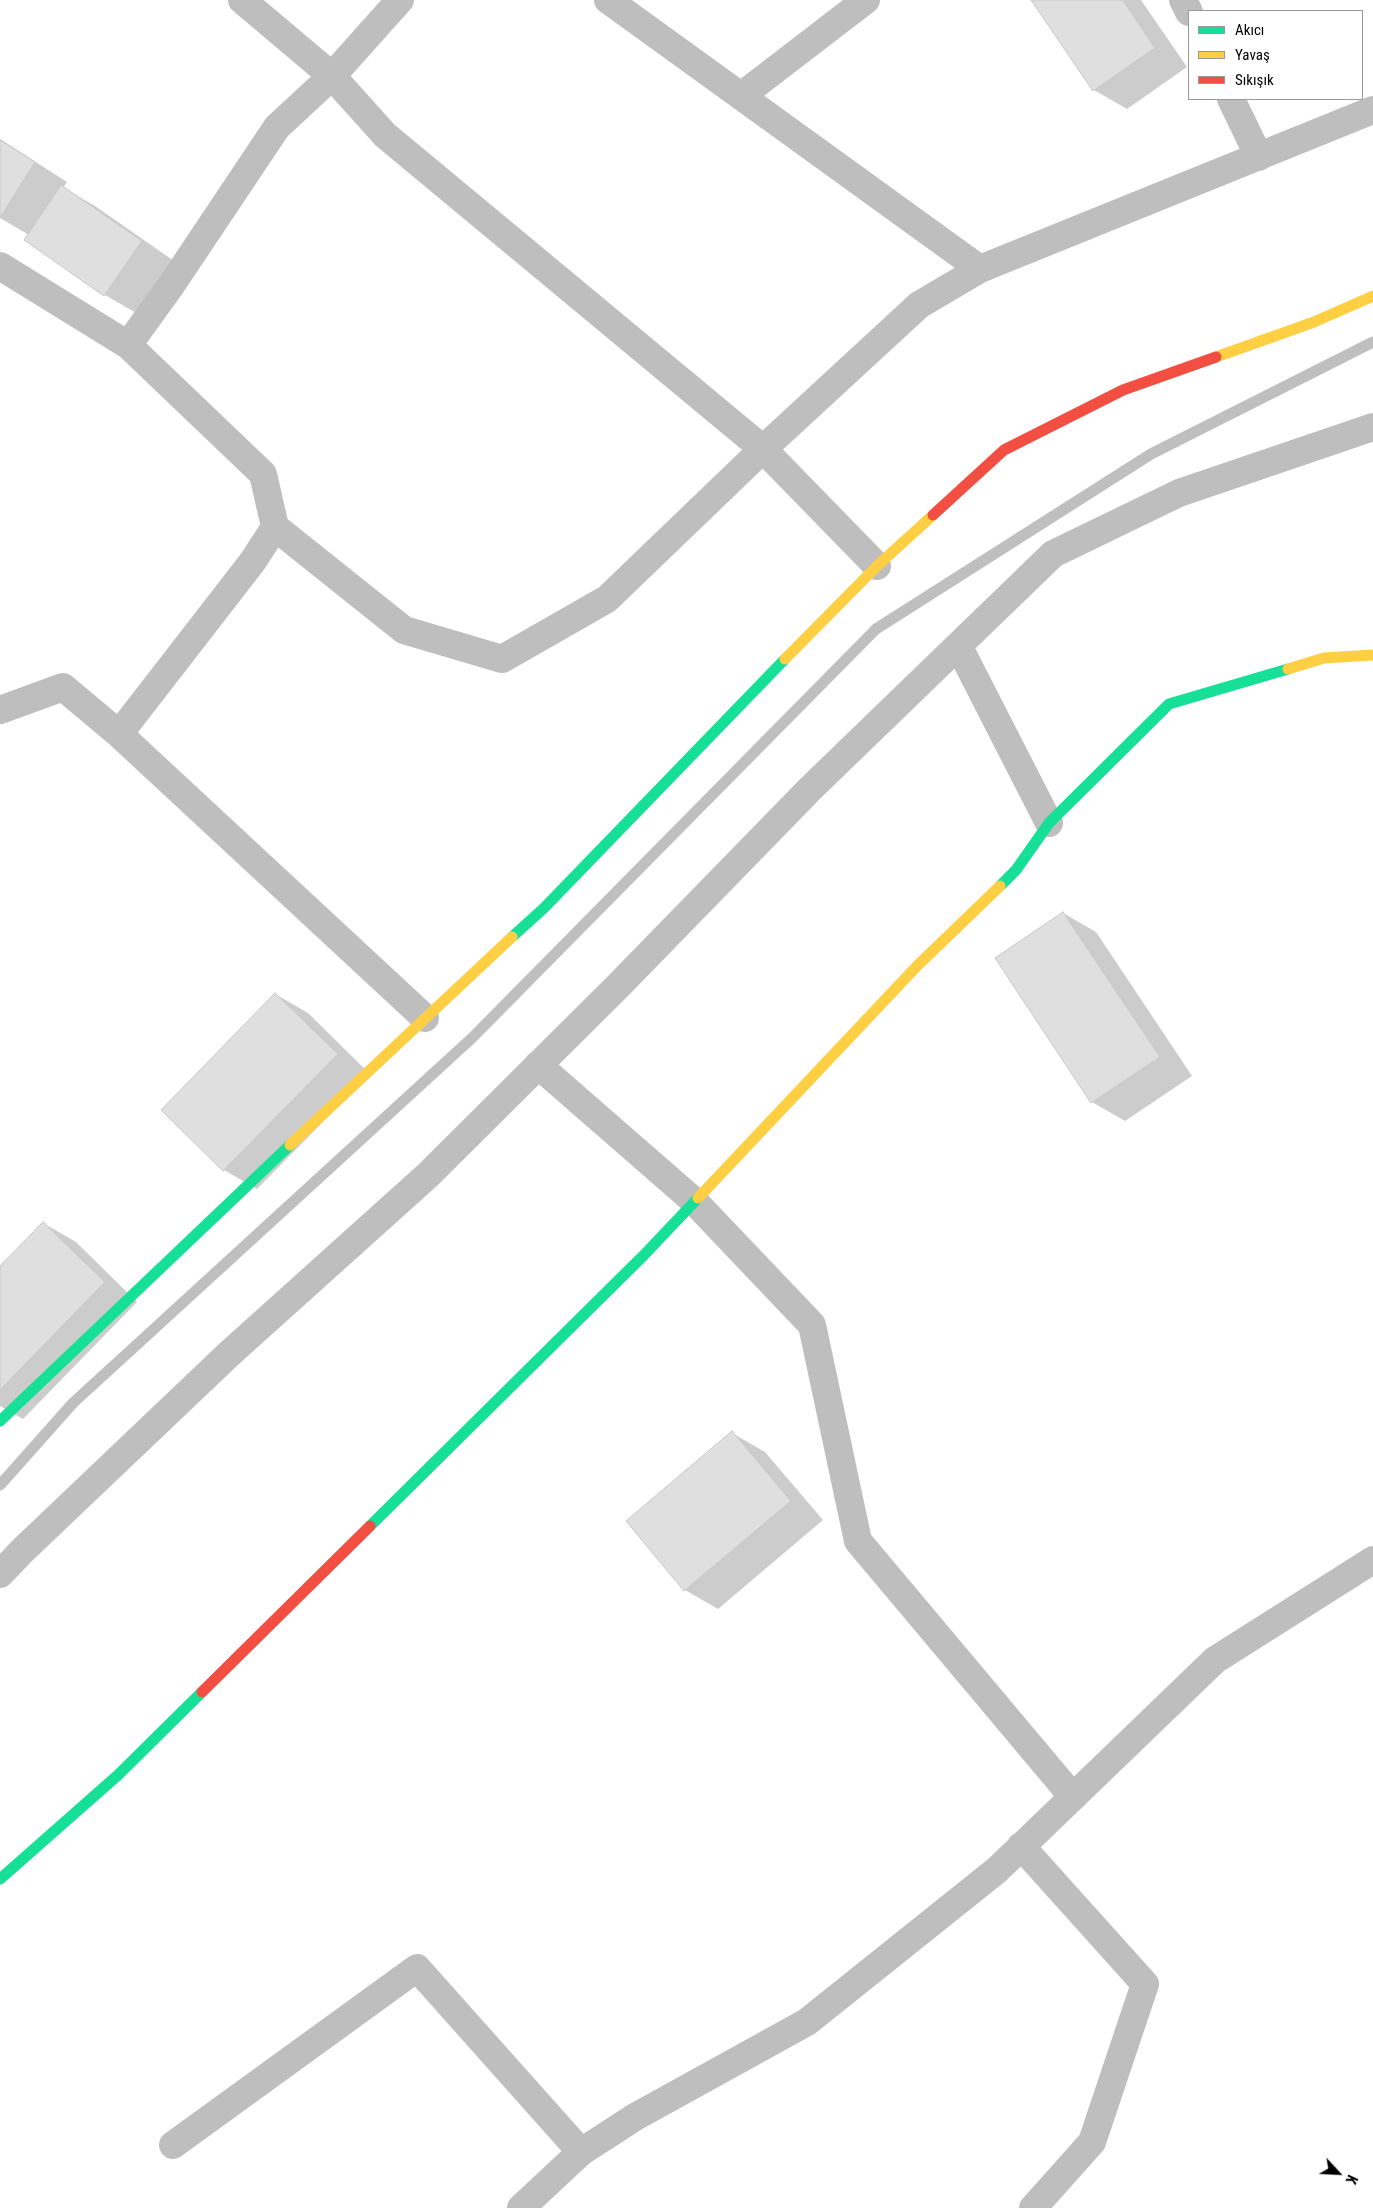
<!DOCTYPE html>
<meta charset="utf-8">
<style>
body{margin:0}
#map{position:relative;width:1373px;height:2208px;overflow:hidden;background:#fff;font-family:"Roboto Condensed",sans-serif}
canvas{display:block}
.legend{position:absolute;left:1188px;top:10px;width:175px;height:90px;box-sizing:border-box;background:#fff;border:1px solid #999;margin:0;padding:6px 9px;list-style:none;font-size:15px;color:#000}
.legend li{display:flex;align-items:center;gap:10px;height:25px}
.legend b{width:25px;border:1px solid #999}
.north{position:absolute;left:1313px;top:2148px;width:50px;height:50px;-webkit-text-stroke:4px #fff;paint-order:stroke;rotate:115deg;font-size:14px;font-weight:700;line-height:20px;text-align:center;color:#000}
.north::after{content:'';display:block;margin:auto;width:18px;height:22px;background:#000;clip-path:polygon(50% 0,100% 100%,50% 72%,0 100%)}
</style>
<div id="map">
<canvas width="1373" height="2208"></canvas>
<ul class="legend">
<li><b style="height:6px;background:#16e098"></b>Akıcı</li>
<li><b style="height:6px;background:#ffcf43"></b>Yavaş</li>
<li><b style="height:6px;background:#f24e42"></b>Sıkışık</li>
</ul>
<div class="north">K</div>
</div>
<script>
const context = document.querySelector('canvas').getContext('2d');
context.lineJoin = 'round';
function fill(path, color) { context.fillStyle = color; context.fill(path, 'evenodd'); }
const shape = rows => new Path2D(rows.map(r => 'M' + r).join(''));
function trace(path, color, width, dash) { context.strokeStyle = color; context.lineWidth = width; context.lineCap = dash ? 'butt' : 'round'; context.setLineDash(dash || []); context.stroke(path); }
fill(shape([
 [1032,0,1141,0,1187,67,1127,109,1094,90],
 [0,139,67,182,63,188,95,206,174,261,138,314,105,295,26,240,29,235,0,218],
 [1063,913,1096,932,1192,1076,1125,1121,1092,1102],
 [275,994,308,1013,370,1074,257,1189,224,1170,163,1110],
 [43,1223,76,1242,137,1302,23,1419,0,1406,0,1267],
 [732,1433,765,1452,823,1520,718,1609,685,1590]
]), '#0003');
trace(shape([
 [0,1485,73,1403,472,1038,876,629,1151,454,1373,342]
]), '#bfbfbf', 11);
const building = shape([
 [1031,0,1123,0,1155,48,1093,91,1031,0],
 [0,140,35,162,0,218,0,140],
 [61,185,142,241,104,296,24,240,61,185],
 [1063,912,1160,1057,1091,1103,995,958,1063,912],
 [275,993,338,1054,223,1171,161,1110,275,993],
 [43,1222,105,1282,0,1390,0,1266,43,1222],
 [732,1431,791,1501,684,1591,626,1521,732,1431]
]);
fill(building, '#dfdfdf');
trace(building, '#c7c7c7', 1);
trace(shape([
 [242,0,332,76,400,0],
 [608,0,980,269],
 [1183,0,1189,12],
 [741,96,866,0],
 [1231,99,1259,157],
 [0,266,128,345],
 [275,527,404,630,502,659,607,599,763,449,919,305,980,269,1373,110],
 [959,647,1049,823],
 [0,710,63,687,119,734,425,1018],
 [119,734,253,561,275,527,263,474,128,345,172,284,277,127,332,76,385,135,763,449,877,566],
 [538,1065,694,1201,812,1325,858,1541,1073,1797],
 [0,1574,22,1551,229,1354,428,1175,619,985,810,789,1053,554,1179,493,1373,427],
 [1021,1846,1145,1984,1092,2142,1033,2208],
 [173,2145,417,1968,581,2152],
 [521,2208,581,2152,635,2117,807,2022,997,1870,1215,1660,1373,1560]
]), '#bebebe', 28);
trace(shape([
 [1000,886,1016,870,1049,823,1169,704,1288,669],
 [512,937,544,908,785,659],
 [0,1421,290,1145],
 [370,1526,644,1255,698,1198],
 [0,1879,118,1775,202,1692]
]), '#16e098', 11);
trace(shape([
 [1216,357,1314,322,1373,296],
 [785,659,877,566,933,515],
 [1288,669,1324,658,1373,655],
 [290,1145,512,937],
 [698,1198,917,966,1000,886]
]), '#ffcf43', 11);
trace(shape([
 [933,515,1004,450,1123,390,1216,357],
 [202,1692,370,1526]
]), '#f24e42', 11);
</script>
